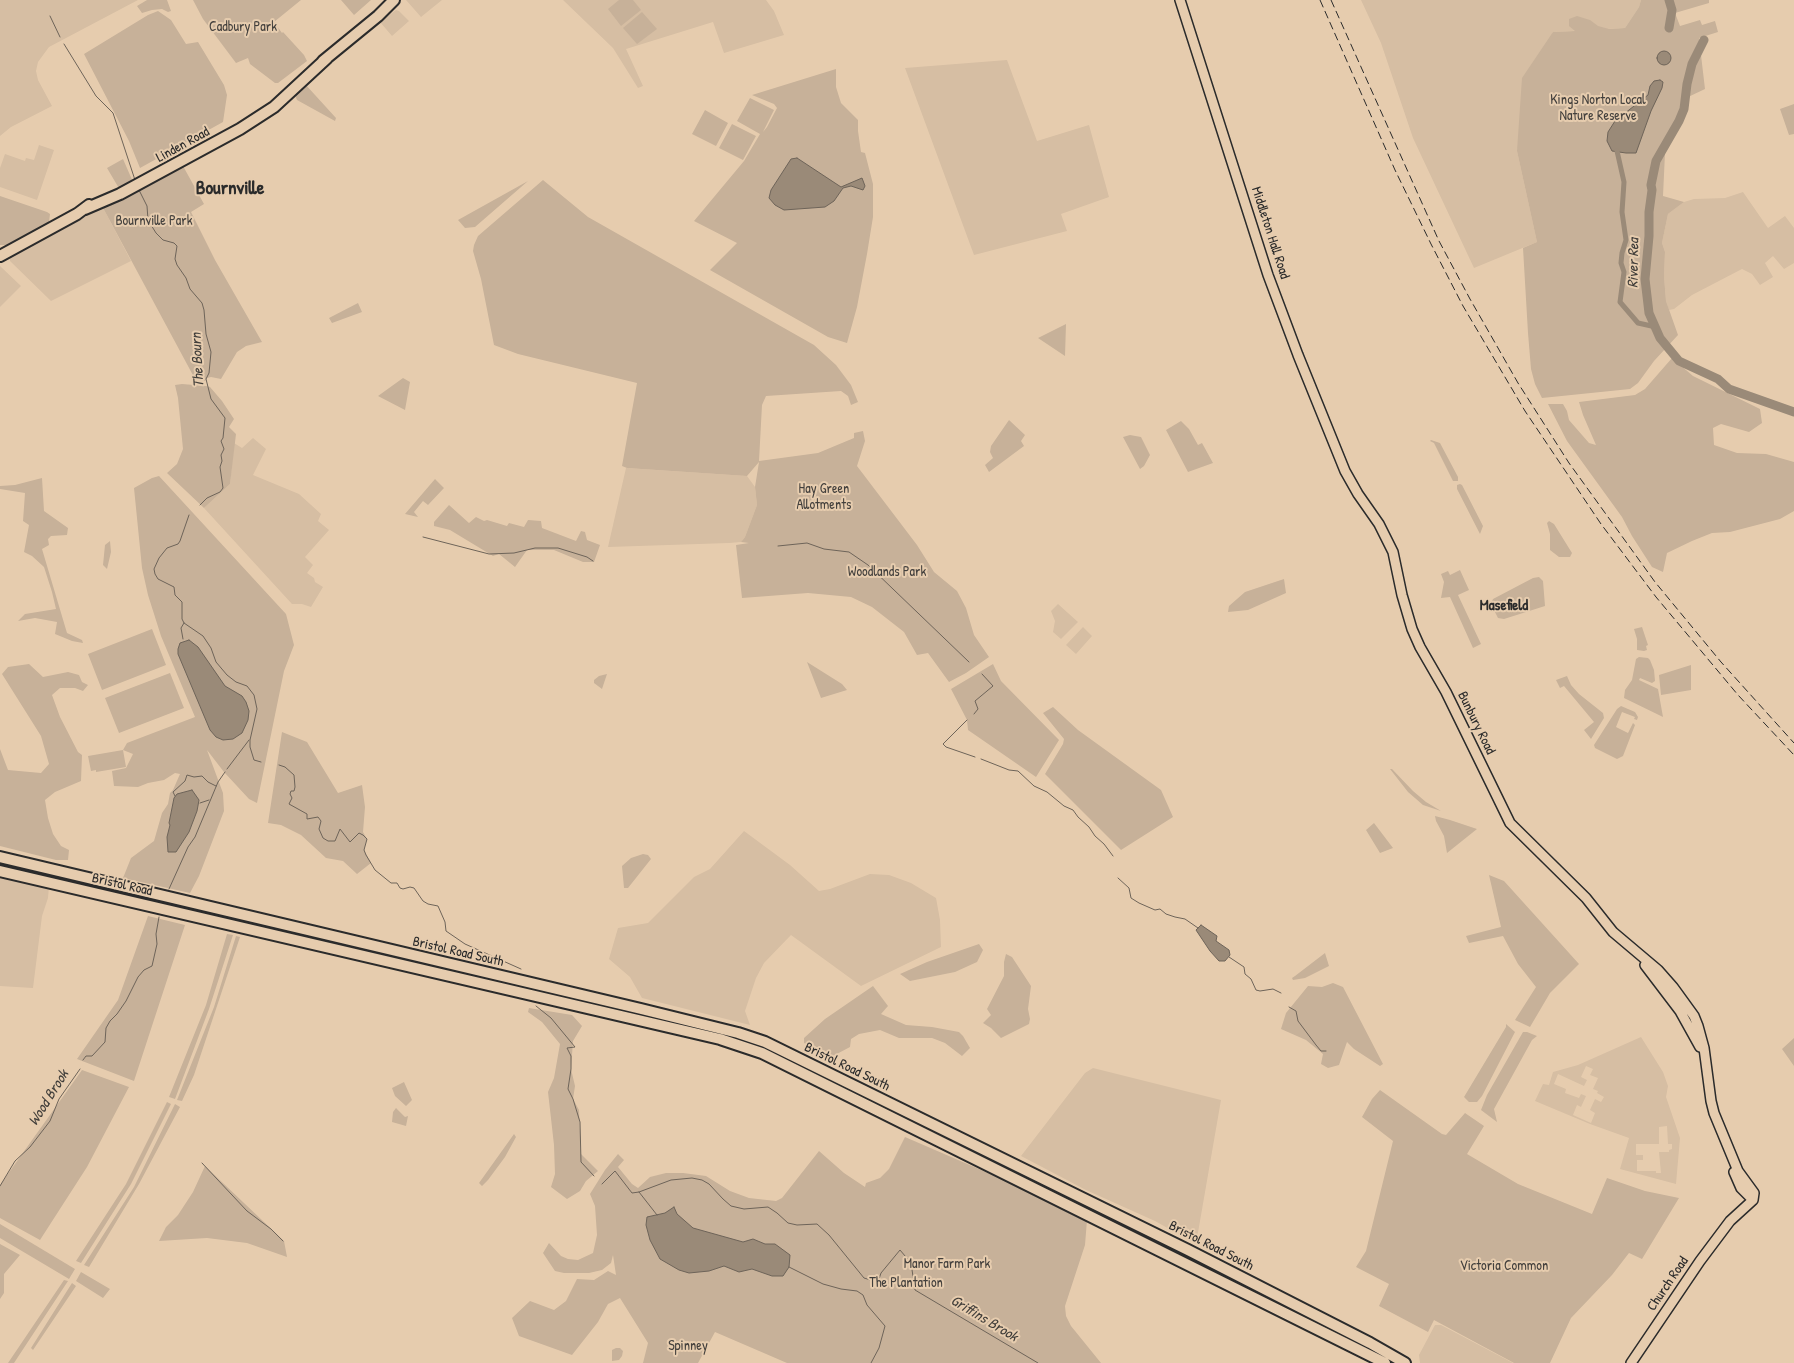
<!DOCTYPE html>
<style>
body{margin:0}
canvas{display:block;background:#e6ccae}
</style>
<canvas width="1794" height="1363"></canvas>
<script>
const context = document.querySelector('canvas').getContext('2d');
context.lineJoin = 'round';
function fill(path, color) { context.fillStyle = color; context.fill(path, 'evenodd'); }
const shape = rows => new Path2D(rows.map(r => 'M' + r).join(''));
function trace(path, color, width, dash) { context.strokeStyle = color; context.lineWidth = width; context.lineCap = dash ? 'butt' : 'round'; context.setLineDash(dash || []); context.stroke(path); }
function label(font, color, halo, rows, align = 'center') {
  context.font = font + ' "Patrick Hand",sans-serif'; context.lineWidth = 4; context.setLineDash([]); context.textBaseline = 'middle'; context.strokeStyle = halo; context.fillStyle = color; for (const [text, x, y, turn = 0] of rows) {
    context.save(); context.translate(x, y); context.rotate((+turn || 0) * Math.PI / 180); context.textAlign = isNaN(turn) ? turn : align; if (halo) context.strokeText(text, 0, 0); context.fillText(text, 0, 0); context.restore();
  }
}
fill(shape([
 [0,0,138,0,49,47,38,62,36,71,38,80,52,106,11,127,0,136],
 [406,0,442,0,421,17],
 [563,0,766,0,774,11,784,35,724,53,713,22,626,49,643,86,638,88,613,48],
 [1361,0,1641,0,1639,7,1625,28,1553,32,1517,151,1537,242,1474,268,1413,138,1381,43],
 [396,10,399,11,409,21,392,36,380,22],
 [1007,60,1037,141,1089,125,1109,197,1061,214,1067,231,974,255,905,68],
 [39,145,54,150,37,200,0,187,0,168,5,154,25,161,26,158,34,160],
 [1743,192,1768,228,1785,216,1794,228,1794,263,1784,269,1773,256,1765,263,1773,277,1760,285,1752,274,1742,269,1692,295,1674,309,1669,310,1666,301,1664,276,1665,252,1662,243,1668,214,1684,202,1694,199,1725,198],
 [102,206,131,261,51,301,10,261,10,257],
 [0,266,21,286,0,307],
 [253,438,266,449,253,475,299,494,321,514,318,521,329,530,305,557,313,565,307,573,314,578,315,582,323,587,311,607,302,604,292,604,204,508,230,484,234,443,242,448],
 [626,468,747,476,755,487,757,505,745,537,741,542,729,543,608,547],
 [1058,604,1078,622,1061,639,1053,632,1055,621,1051,611],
 [1083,627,1092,636,1076,654,1066,645],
 [744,831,790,865,819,891,830,889,870,874,889,875,911,883,936,898,940,920,941,947,861,986,791,935,764,963,756,978,745,1011,750,1025,642,998,630,977,609,959,618,928,648,923,694,877,710,869],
 [0,874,49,886,48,898,42,916,33,988,0,986],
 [1641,1037,1663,1072,1668,1086,1666,1097,1680,1138,1676,1184,1620,1169,1629,1138,1590,1124,1535,1101,1543,1084,1549,1085,1553,1072,1578,1065],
 [1586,1066,1593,1069,1590,1075,1598,1078,1593,1089,1598,1091,1597,1093,1604,1097,1601,1102,1595,1099,1590,1110,1595,1113,1591,1123,1573,1115,1577,1105,1581,1107,1586,1096,1581,1094,1579,1098,1565,1093,1566,1089,1554,1084,1558,1074,1584,1086,1587,1080,1581,1077],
 [1667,1126,1668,1144,1672,1144,1672,1149,1669,1150,1669,1152,1659,1152,1661,1173,1656,1173,1656,1171,1637,1171,1637,1160,1643,1160,1643,1155,1636,1155,1636,1144,1659,1144,1659,1127],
 [1093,1068,1221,1100,1196,1244,1155,1221,1086,1190,1021,1156,1085,1073],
 [1435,1325,1441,1325,1513,1363,1420,1363,1419,1355]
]), '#d6bea3');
fill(shape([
 [147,0,167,0,171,11,168,12,162,9,152,10,142,13,137,6],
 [193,0,301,0,274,22,282,33,283,32,304,55,307,61,278,83,275,83,250,64,248,58,236,63,203,19],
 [341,0,371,0,354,15],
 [619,0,633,0,641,10,621,26,608,9],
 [1641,0,1709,0,1709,3,1675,13,1680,26,1700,20,1702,25,1715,21,1718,32,1699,38,1705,89,1686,98,1665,153,1663,196,1684,202,1668,214,1662,243,1665,252,1664,276,1666,301,1678,335,1654,361,1638,383,1630,389,1542,398,1535,384,1531,369,1528,333,1523,248,1537,242,1517,151,1522,78,1553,32,1575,31,1569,26,1569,19,1577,16,1590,20,1598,26,1609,29,1625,28,1639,7],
 [158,11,171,20,186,44,198,42,224,85,227,95,223,122,140,168,129,141,84,54,148,15],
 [642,12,657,29,637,44,623,28],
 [836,69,836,87,841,103,858,120,858,131,861,152,865,153,873,184,873,217,867,254,857,307,847,343,828,337,710,270,737,243,694,221,744,161,760,134,737,121,750,98,774,110,763,132,767,127,777,108,774,104,752,95],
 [305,84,336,118,335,121,297,100,295,95],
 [1794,104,1794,134,1789,135,1780,109],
 [705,110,728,123,716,146,692,134],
 [732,124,756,136,743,160,719,148],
 [123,159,133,182,120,190,107,168],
 [183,166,204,204,191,212,215,260,262,342,246,346,237,352,221,379,211,377,207,378,205,381,195,379,102,206,163,172],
 [543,180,588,217,814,345,836,365,851,385,858,402,851,405,848,396,841,391,766,396,762,405,759,461,818,453,854,438,854,433,863,431,865,441,857,466,917,545,934,572,957,591,966,608,974,635,989,657,966,673,949,682,928,653,917,655,904,632,872,607,851,597,808,593,742,598,736,545,749,543,741,542,745,537,757,505,755,487,759,462,747,476,627,468,622,466,637,383,518,354,494,345,481,279,473,251,474,245,478,236],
 [528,181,475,227,465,228,458,220],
 [0,196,47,212,50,214,49,222,45,226,8,245,0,245],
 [358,303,362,312,332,323,329,318],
 [1066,324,1065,356,1038,338],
 [1672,358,1693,376,1760,409,1762,423,1749,432,1721,424,1713,428,1714,445,1737,453,1766,454,1794,462,1794,511,1780,519,1730,532,1712,533,1692,541,1667,553,1663,572,1652,567,1632,536,1622,517,1567,441,1548,404,1563,404,1567,411,1569,420,1589,443,1596,445,1583,415,1579,402,1635,395,1645,389],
 [403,378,410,382,405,410,378,396],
 [182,384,206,386,210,387,222,401,234,419,229,427,236,434,230,484,204,508,167,473,177,464,183,449,178,398,175,385],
 [1009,420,1025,435,1021,441,1024,446,989,472,985,465,993,458,990,452,991,446],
 [1181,421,1189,429,1198,445,1202,443,1213,463,1188,472,1166,430],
 [1130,435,1141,437,1150,455,1144,466,1140,469,1123,437],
 [1431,440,1440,443,1458,477,1458,481,1453,481,1434,443,1430,441],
 [159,476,286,614,294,645,284,671,257,803,249,799,224,772,207,750,223,793,224,811,199,876,190,893,123,878,131,858,154,841,162,813,168,804,170,793,173,790,180,774,175,773,164,780,148,783,138,787,114,786,112,771,126,768,133,754,123,750,126,767,96,772,96,770,91,771,88,756,123,750,127,743,195,717,161,636,148,595,142,568,134,488,152,478],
 [42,478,44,511,68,528,67,535,51,536,48,539,49,545,42,549,67,633,82,640,83,643,72,641,55,634,57,622,35,618,18,621,25,614,56,609,52,592,44,567,32,556,24,552,29,525,23,521,25,493,0,489,0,486,15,485],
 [435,479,444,488,428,505,423,501,414,512,418,517,405,514],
 [1460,484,1462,485,1483,526,1480,534,1457,489,1457,485],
 [449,505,469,523,476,517,484,521,487,520,507,526,509,523,524,527,528,520,541,521,542,528,576,541,581,531,585,532,587,540,600,545,594,562,583,562,554,550,527,550,515,567,499,554,493,556,450,530,434,526,434,522],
 [1549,521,1554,524,1572,553,1570,557,1559,557,1550,550,1550,534,1547,523],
 [110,541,111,552,107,569,103,565,105,545],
 [1460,570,1469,590,1458,595,1481,644,1473,648,1450,597,1441,598,1444,582,1441,574,1448,571,1450,575],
 [1539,577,1543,581,1545,606,1504,619,1498,618,1491,604,1493,599,1533,578],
 [1284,579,1286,593,1248,610,1228,612,1229,606,1245,592],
 [1642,627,1648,645,1646,646,1647,650,1644,651,1637,650,1637,639,1634,629],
 [152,629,166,665,102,690,88,654],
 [1639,657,1648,658,1650,660,1654,670,1655,681,1652,683,1640,678,1639,680,1658,689,1663,717,1624,698,1625,690,1632,680,1636,659],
 [807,662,842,684,847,690,821,698],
 [29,664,43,677,68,672,79,675,82,682,88,685,83,691,75,688,60,688,52,695,60,717,78,752,82,755,81,781,55,792,45,800,48,818,53,834,61,846,69,850,68,860,56,860,0,846,0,749,8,770,41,773,49,764,41,736,2,674,8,667],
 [993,664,1001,681,1059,740,1036,777,968,730,967,720,951,689],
 [1691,665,1691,690,1661,695,1659,675],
 [170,673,184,708,119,733,105,698],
 [607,674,602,689,594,683,594,680,599,676],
 [1567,676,1571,685,1579,694,1603,713,1604,718,1591,739,1584,730,1594,722,1564,686,1560,688,1556,680],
 [1621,706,1635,712,1638,717,1637,720,1634,719,1635,717,1622,712,1616,727,1628,733,1633,723,1635,725,1623,756,1617,759,1595,748,1594,745,1617,709],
 [1053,707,1078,730,1161,790,1173,817,1121,850,1045,774,1063,744,1064,739,1043,713],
 [282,732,307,742,338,793,362,785,365,807,363,832,367,839,364,850,371,863,357,874,343,861,326,858,301,835,281,825,268,823],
 [1390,769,1392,769,1413,791,1426,802,1441,811,1423,805,1408,792],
 [1435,816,1450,820,1477,829,1447,853,1444,836,1436,821],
 [1374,823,1393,848,1380,853,1366,830],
 [643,854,648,855,651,859,628,888,624,888,622,866,631,858],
 [0,860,92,881,91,888,0,869],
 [1489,875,1504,881,1579,964,1550,993,1530,1027,1515,1020,1536,987,1518,964,1503,936,1469,943,1466,936,1501,927],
 [118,886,288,929,289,932,286,935,116,896],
 [148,916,185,925,134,1081,77,1059,118,1000],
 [227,934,233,935,209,1009,175,1099,169,1097,206,1005],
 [236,936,240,937,194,1075,182,1101,177,1100,214,1007],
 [316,937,638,1010,640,1016,316,940],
 [979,944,983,950,977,962,955,972,910,981,900,974,927,962],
 [1325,953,1329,966,1305,978,1293,980,1292,978,1295,976],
 [1006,954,1012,957,1031,986,1028,1009,1030,1019,1029,1024,1001,1038,991,1028,983,1023,991,1015,987,1009,1004,976,1004,962],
 [1333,983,1343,987,1383,1064,1380,1066,1354,1049,1347,1042,1339,1065,1328,1068,1321,1064,1323,1054,1306,1040,1281,1029,1286,1013,1308,986,1322,987],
 [873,986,888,1006,881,1014,906,1025,932,1027,959,1032,963,1036,970,1048,962,1056,945,1043,932,1038,899,1038,880,1030,859,1034,851,1039,850,1047,833,1056,804,1043,804,1038,825,1019],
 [529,1008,572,1015,582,1026,573,1041,571,1069,575,1086,573,1099,579,1110,581,1154,598,1171,586,1181,580,1191,567,1199,551,1187,555,1174,554,1145,548,1092,554,1078,560,1044,542,1022,528,1012],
 [1506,1024,1515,1032,1482,1096,1477,1102,1469,1102,1464,1097,1506,1027],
 [1523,1032,1527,1032,1537,1036,1532,1040,1494,1109,1497,1122,1481,1110,1487,1095],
 [1794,1038,1794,1066,1782,1049],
 [792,1057,940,1130,942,1135,938,1137,789,1062],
 [82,1070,129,1087,87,1167,40,1240,0,1218,0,1185],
 [404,1082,412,1100,406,1106,395,1096,392,1088],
 [1380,1090,1442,1134,1446,1135,1465,1113,1484,1126,1467,1154,1518,1184,1592,1214,1607,1178,1645,1191,1679,1198,1642,1259,1629,1253,1612,1275,1571,1318,1550,1363,1514,1363,1434,1320,1428,1332,1379,1306,1389,1284,1356,1267,1366,1251,1393,1141,1362,1117,1372,1099],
 [167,1102,171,1104,131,1184,81,1263,76,1261,126,1184],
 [175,1104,180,1107,139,1184,89,1267,84,1265,134,1187],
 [396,1108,405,1117,408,1116,406,1126,392,1122,393,1112],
 [514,1134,516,1137,505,1157,488,1180,482,1186,479,1183],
 [905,1137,1039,1195,1066,1211,1087,1220,1085,1245,1065,1306,1066,1316,1071,1326,1101,1363,787,1363,715,1332,698,1363,643,1363,648,1343,620,1298,608,1304,598,1322,572,1355,519,1336,512,1318,530,1301,554,1310,566,1301,577,1279,594,1280,608,1271,616,1275,613,1255,611,1263,602,1270,589,1273,564,1273,555,1271,543,1253,549,1243,561,1256,568,1259,578,1260,593,1253,597,1235,595,1206,590,1194,605,1170,618,1154,624,1160,618,1167,632,1184,638,1188,650,1177,666,1173,683,1173,706,1176,730,1191,749,1198,776,1201,782,1198,819,1151,844,1173,865,1187,866,1183,880,1178,889,1169],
 [953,1139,1270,1296,1271,1299,1269,1302,951,1142],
 [205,1166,284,1241,287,1257,247,1243,207,1238,159,1241,166,1227,178,1215,193,1192],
 [0,1224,75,1269,69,1279,0,1238],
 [0,1244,20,1255,4,1274,4,1293,0,1299],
 [81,1272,110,1289,103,1298,76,1281],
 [64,1280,68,1281,14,1363,8,1363],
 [72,1283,76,1286,33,1350,31,1348],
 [616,1348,620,1348,623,1351,622,1356,619,1360,612,1361,612,1350]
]), '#c7b199');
const water = shape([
 '1657 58a7 7 0 1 1 14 0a7 7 0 1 1-14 0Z',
 [1660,80,1663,82,1662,88,1651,111,1636,153,1626,153,1612,151,1607,141,1608,132,1615,121,1648,95,1650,86,1654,81,1660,80],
 [797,158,841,187,862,178,865,186,863,190,851,186,843,188,834,201,825,207,784,210,775,205,769,198,771,190,791,159,797,158],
 [189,640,198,647,225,686,242,696,246,702,249,711,248,720,242,733,233,739,223,740,216,737,210,730,178,654,178,649,180,643,189,640],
 [192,790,199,800,197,811,189,832,176,852,168,852,167,837,170,825,169,823,174,798,177,794,192,790],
 [1201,925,1217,936,1216,941,1229,950,1230,955,1225,961,1219,961,1210,951,1196,930,1201,925],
 [674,1207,677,1214,693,1228,743,1242,753,1239,765,1244,775,1244,790,1255,789,1267,783,1276,772,1276,752,1269,739,1272,724,1266,709,1271,689,1273,679,1270,660,1259,650,1240,646,1225,647,1217,665,1213,674,1207]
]);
fill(water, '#9a8a78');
trace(water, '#6e6459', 1);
trace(shape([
 [50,16,60,37],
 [64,44,96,96,113,113,135,180],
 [139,190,147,206,148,220,156,233,163,240,174,243,177,246,175,259,177,265,186,278,190,289,202,303,204,310,206,334,211,352,209,373,206,379,211,399,225,418,223,438,221,441,224,449,221,455,222,461,220,467,223,488,220,492,207,498,200,505],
 [189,515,180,541,178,544,167,548,159,558,154,569,155,574,158,579,174,587,175,595,182,602,182,619,184,623,203,636,211,648,216,662,227,675,236,682,247,686,254,695,257,709,250,740,250,747,254,760,261,762],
 [423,537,489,554,514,553,535,548,558,548,587,557,593,561],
 [778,546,807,543,824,549,849,552,868,565,969,662],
 [183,639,181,628,184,623],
 [974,714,978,709,975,701,993,686,982,674],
 [967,720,943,744,946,747,975,757],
 [981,759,1009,770,1018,771,1034,786,1047,792,1064,806,1073,810,1078,817,1089,827,1095,836,1104,844,1113,856],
 [279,765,285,767,294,775,295,787,294,791,291,791,290,794,292,798,289,804,307,814,307,819,318,817,321,821,319,829,323,838,328,841,335,841,340,829,350,842,359,833,363,835,367,839,364,850,366,855,375,870,391,883,397,883,400,888,403,889,410,887,414,888,423,901,428,904,438,906,445,922,446,931,465,944,521,969],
 [227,769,249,740],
 [175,796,173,792,185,781,187,775,194,777,202,776,208,782,216,786],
 [200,803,209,800],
 [1118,878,1129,888,1131,898,1139,903,1155,910,1160,909,1166,914,1175,917,1185,919,1198,928],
 [169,889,188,847,195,837,218,782,225,772],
 [1229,957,1244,967,1245,974,1251,979,1256,990,1260,991,1273,989,1281,993],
 [536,1006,551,1018,575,1047,567,1048,571,1056,571,1069,568,1089,573,1099,580,1122,581,1162,594,1176],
 [1289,1007,1296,1011,1298,1021,1316,1045,1321,1051,1326,1051],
 [83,1060,86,1056,92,1056,105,1042,106,1028,110,1021,117,1014,126,1001,138,977,144,970,152,966,157,944,156,934,159,917],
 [202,1163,247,1211,271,1229,283,1241],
 [602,1184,615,1171,632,1193,639,1192,671,1180,692,1178,702,1180,709,1184,723,1199,731,1206,744,1209,768,1207,777,1213,788,1223,797,1225,817,1224,829,1235,864,1278,874,1281,879,1279,881,1273,900,1250,911,1263,915,1290,1038,1363],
 [0,1186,15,1161,30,1147,50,1121,59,1099,80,1069],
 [639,1192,657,1215],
 [789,1267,823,1284,841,1289,857,1291,863,1295,867,1305,885,1326,879,1348,871,1363]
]), '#6e6459', 1);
trace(shape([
 [1617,151,1624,182,1622,212,1626,240,1622,253,1621,263,1624,272,1620,302,1638,323,1656,327]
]), '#9a8a78', 5);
trace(shape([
 [1669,0,1672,10,1669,28],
 [1704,40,1692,64,1687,84,1684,109,1679,121,1656,161,1651,185,1652,190,1649,212,1649,236,1645,279,1649,313,1660,338,1679,361,1718,379,1729,389,1794,412]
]), '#9a8a78', 9);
const secondary = shape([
 [1180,0,1268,275,1298,355,1345,471,1358,494,1379,524,1393,552,1402,595,1412,629,1420,647,1446,692,1510,823,1586,898,1613,932,1658,970,1673,987,1694,1016,1698,1026,1704,1048,1711,1101,1714,1113,1738,1171,1754,1193],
 [1645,965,1680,1011,1700,1047],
 [1734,1172,1741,1188,1753,1200],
 [1631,1363,1700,1261,1730,1221,1753,1200,1754,1193]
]);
const highway = shape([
 [323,61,378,16,394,0],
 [85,209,120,194,240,129,274,107,327,58],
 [0,256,77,214,89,205],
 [0,857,641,1009,738,1033,765,1042,1188,1250,1370,1343,1405,1363],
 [0,871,720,1039,762,1053,1385,1363]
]);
trace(secondary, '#2b2b2b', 12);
trace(highway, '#2b2b2b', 14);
trace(secondary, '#e6ccae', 9);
trace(highway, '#e6ccae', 10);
trace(shape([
 [1320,0,1395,170,1431,244,1463,306,1525,411,1601,524,1656,597,1738,695,1794,755],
 [1331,0,1439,241,1470,299,1518,383,1569,463,1655,582,1721,662,1794,743]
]), '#2b2b2b', 1, [8, 4]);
label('14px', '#423f3c', '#e6ccae', [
 ["Cadbury Park",243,27],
 ["Kings Norton Local",1598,100],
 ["Nature Reserve",1598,116],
 ["Bournville Park",154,221],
 ["Hay Green",824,489],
 ["Allotments",824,505],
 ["Woodlands Park",887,572],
 ["Manor Farm Park",947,1264],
 ["Victoria Common",1504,1266],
 ["The Plantation",906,1283],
 ["Spinney",688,1346]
]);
label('14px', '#2b2b2b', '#e6ccae', [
 ["Linden Road",183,145,-29],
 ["Middleton Hall Road",1270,233,72],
 ["Bunbury Road",1476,723,64],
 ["Bristol Road",122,885,13],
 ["Bristol Road South",458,952,13],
 ["Bristol Road South",847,1067,26],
 ["Bristol Road South",1211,1246,27],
 ["Church Road",1668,1284,-56]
]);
label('italic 15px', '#413e3a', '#e6ccae', [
 ["River Rea",1634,263,-89],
 ["The Bourn",198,360,-93],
 ["Wood Brook",49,1098,-58],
 ["Griffins Brook",984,1319,31]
]);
label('bold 15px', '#2b2b2b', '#e6ccae', [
 ["Masefield",1504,606]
]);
label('bold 19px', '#2b2b2b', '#e6ccae', [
 ["Bournville",230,189]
]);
</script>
